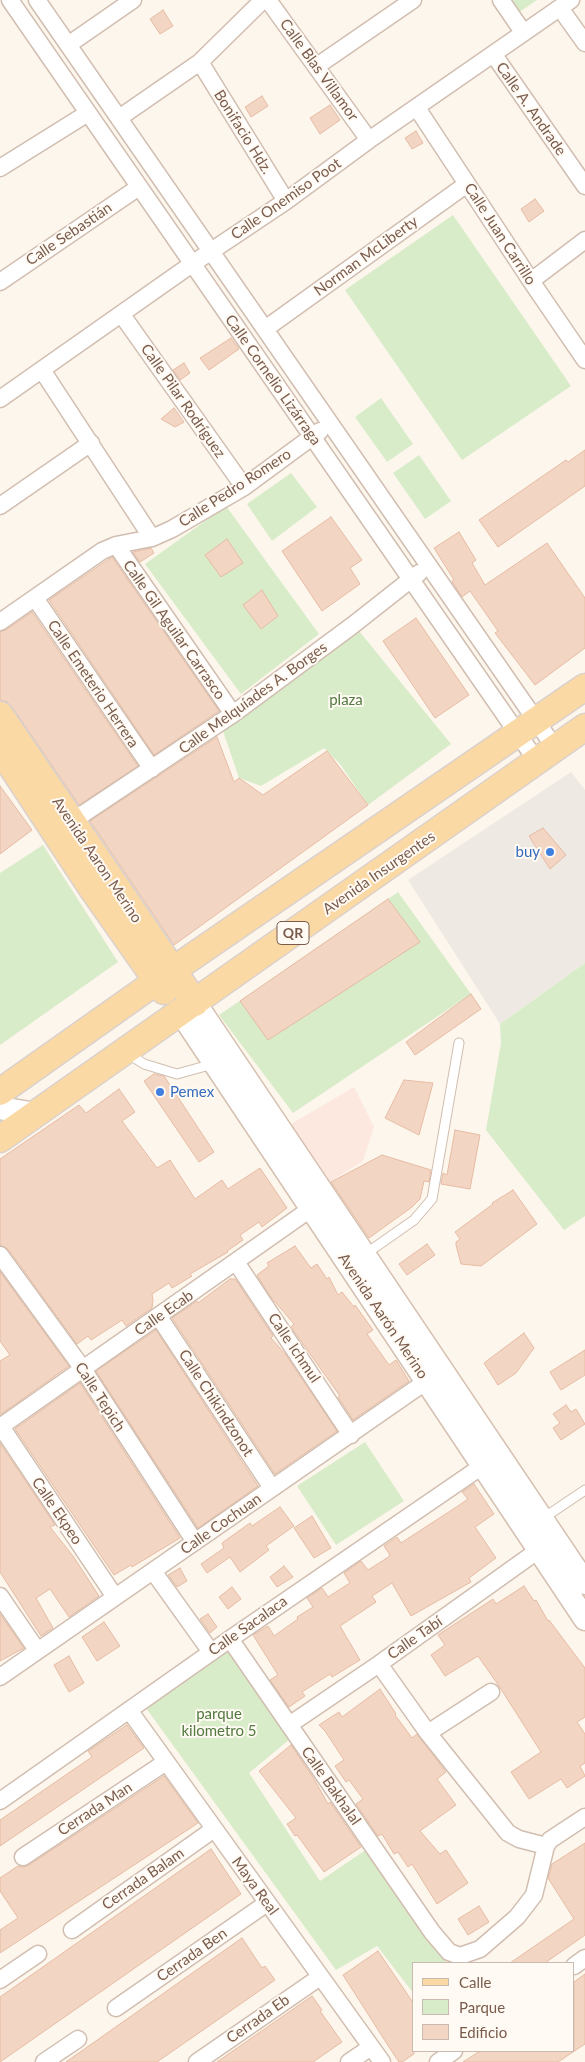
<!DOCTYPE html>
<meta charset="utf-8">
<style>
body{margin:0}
#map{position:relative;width:585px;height:2062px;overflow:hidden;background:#fdf6ec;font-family:Lato,sans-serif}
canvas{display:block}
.legend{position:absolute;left:412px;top:1962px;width:162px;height:90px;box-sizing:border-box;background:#fffaf3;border:1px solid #cabbb1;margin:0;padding:6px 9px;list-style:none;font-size:15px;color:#7a5c4d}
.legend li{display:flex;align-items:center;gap:10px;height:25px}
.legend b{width:25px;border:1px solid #cabbb1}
</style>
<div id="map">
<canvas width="585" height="2062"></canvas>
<ul class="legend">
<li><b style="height:6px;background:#fbd9a5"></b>Calle</li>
<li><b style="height:14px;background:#d8ecc9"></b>Parque</li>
<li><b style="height:14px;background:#f3d5c3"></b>Edificio</li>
</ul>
</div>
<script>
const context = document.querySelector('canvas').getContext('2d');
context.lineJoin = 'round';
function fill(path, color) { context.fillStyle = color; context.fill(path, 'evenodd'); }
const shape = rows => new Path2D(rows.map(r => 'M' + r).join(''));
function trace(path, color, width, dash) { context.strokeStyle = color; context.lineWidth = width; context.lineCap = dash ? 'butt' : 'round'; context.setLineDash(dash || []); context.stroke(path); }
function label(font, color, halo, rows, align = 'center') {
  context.font = font + ' Lato,sans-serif'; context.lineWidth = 4; context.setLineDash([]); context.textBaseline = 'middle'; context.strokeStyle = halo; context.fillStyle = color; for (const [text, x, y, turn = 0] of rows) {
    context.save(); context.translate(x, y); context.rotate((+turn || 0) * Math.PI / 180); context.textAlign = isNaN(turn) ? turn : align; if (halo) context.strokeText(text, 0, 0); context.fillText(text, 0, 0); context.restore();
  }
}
fill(shape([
 [354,1087,374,1127,363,1161,330,1182,291,1124]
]), '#fde8e0');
fill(shape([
 [571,772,585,790,585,963,500,1024,408,880]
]), '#efe9e4');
fill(shape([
 [505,0,537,0,515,15],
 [453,215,571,386,462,460,345,290],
 [381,398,413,444,387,462,355,417],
 [419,455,451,501,425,519,393,473],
 [291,473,317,507,272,541,247,504],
 [226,506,319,634,241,694,145,564],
 [355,626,451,744,368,805,340,764,324,748,261,786,239,778,223,731],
 [43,845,118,962,0,1045,0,873],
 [398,892,471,994,293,1113,219,1015],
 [585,963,585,1216,564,1230,486,1130,501,1043,500,1024],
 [365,1442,404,1501,336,1545,297,1486],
 [231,1649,290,1739,249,1773,320,1881,367,1849,447,1963,414,1963,414,1994,377,1946,336,1970,146,1708]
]), '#d8ecc9');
const building = shape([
 [163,10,173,26,160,34,150,19,163,10],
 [262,96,268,106,251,117,245,107,262,96],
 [330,105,340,120,320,134,310,118,330,105],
 [416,131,423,143,412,149,405,138,416,131],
 [535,199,544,211,529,222,521,209,535,199],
 [231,338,239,349,209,370,200,358,231,338],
 [184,363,190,373,180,380,173,370,184,363],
 [174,408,184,422,175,427,161,419,174,408],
 [585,450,585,486,498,547,479,520,566,460,568,462,585,450],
 [331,517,362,560,350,568,360,584,322,611,282,551,331,517],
 [459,532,476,560,472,563,485,585,547,543,585,598,585,648,535,685,495,633,498,631,470,591,462,597,452,581,454,580,434,548,459,532],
 [227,539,243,563,221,577,205,555,227,539],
 [151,548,154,553,140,562,133,552,151,548],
 [112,557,219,711,154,755,49,600,112,557],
 [262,590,278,616,261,629,243,605,262,590],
 [32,612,138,766,79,805,12,707,7,702,0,700,0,632,6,630,32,612],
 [416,618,469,695,435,718,383,641,416,618],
 [217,737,234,782,239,778,263,795,327,751,368,805,174,945,90,821,217,737],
 [0,786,32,830,0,854,0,786],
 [543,828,566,855,550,869,529,836,543,828],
 [388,899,420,942,268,1040,240,1001,388,899],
 [471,994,481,1009,415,1055,406,1042,471,994],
 [154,1074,164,1076,214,1152,199,1162,144,1081,154,1074],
 [404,1080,433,1083,419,1135,385,1118,404,1080],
 [119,1089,135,1112,122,1121,157,1168,170,1160,195,1199,222,1180,228,1189,260,1168,287,1208,262,1227,259,1222,240,1235,243,1240,227,1251,228,1252,190,1274,192,1276,172,1288,169,1283,152,1294,153,1300,152,1308,126,1326,122,1320,91,1340,88,1336,77,1344,8,1249,0,1245,0,1159,79,1105,86,1113,119,1089],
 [455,1130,480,1135,470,1189,441,1184,443,1173,447,1175,455,1130],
 [382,1155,431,1170,429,1182,424,1181,420,1199,412,1207,369,1238,331,1182,382,1155],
 [513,1190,537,1224,481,1266,461,1264,456,1245,456,1242,460,1239,455,1232,493,1204,492,1203,513,1190],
 [427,1244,435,1255,407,1275,399,1264,427,1244],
 [295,1246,311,1268,317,1264,327,1279,329,1277,338,1295,342,1292,354,1307,355,1305,373,1330,367,1334,389,1365,396,1360,409,1381,353,1420,338,1397,340,1396,291,1327,294,1324,270,1296,257,1275,269,1266,267,1263,295,1246],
 [0,1272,69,1366,0,1415,0,1361,10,1355,0,1341,0,1272],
 [230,1279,235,1279,240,1286,273,1336,271,1338,286,1355,337,1431,275,1474,172,1318,197,1301,198,1303,230,1279],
 [156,1330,258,1486,198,1528,96,1371,156,1330],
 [524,1333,534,1348,516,1373,498,1385,484,1363,524,1333],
 [585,1350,585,1375,561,1390,550,1372,585,1350],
 [80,1383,180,1538,132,1567,131,1565,114,1575,15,1429,80,1383],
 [566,1405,571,1412,576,1409,585,1424,561,1440,553,1428,560,1423,553,1414,566,1405],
 [0,1443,55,1525,50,1527,73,1556,99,1596,69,1617,50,1589,36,1598,53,1628,41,1636,0,1572,0,1443],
 [474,1484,494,1514,475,1527,496,1558,469,1578,471,1582,411,1616,392,1583,372,1596,376,1602,340,1626,360,1660,332,1677,330,1674,302,1692,305,1696,289,1707,270,1680,278,1675,253,1635,268,1626,274,1636,298,1619,297,1617,313,1607,307,1598,322,1588,328,1597,350,1583,344,1573,361,1561,368,1570,387,1558,390,1555,384,1546,397,1537,401,1543,458,1506,468,1499,462,1492,474,1484],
 [280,1507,294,1526,266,1546,269,1550,240,1572,230,1557,207,1573,201,1564,224,1548,222,1543,250,1523,252,1526,280,1507],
 [312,1516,331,1548,314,1558,294,1528,312,1516],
 [284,1566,293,1577,277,1587,270,1577,284,1566],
 [180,1568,187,1581,177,1587,168,1575,180,1568],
 [524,1586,534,1601,536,1600,548,1621,549,1620,585,1668,585,1717,577,1722,585,1734,585,1763,580,1766,585,1776,567,1788,561,1779,529,1799,511,1772,541,1752,499,1686,478,1656,445,1676,431,1655,445,1645,438,1635,493,1599,496,1604,524,1586],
 [232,1587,241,1599,228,1609,219,1597,232,1587],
 [0,1614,24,1648,0,1661,0,1614],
 [208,1614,217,1627,210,1633,200,1619,208,1614],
 [104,1622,120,1646,97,1661,82,1637,104,1622],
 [69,1656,84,1683,69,1692,54,1665,69,1656],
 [380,1689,396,1714,395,1715,412,1738,417,1734,446,1772,437,1779,456,1805,420,1831,440,1854,446,1850,468,1883,437,1904,412,1864,408,1867,398,1852,394,1854,382,1834,378,1836,356,1804,363,1799,349,1780,346,1782,335,1766,344,1760,325,1731,319,1725,339,1712,342,1717,380,1689],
 [127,1725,144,1748,0,1846,0,1820,92,1757,88,1751,127,1725],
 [291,1745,314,1779,328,1804,330,1802,361,1847,324,1872,297,1835,295,1836,287,1824,296,1818,259,1771,291,1745],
 [164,1776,198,1823,0,1953,0,1930,18,1918,0,1891,0,1878,18,1866,23,1867,29,1865,164,1776],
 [585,1843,585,1935,545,1963,510,1963,574,1919,548,1878,552,1864,585,1843],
 [211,1849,241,1894,0,2062,0,1997,211,1849],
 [479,1906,489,1922,468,1935,458,1919,479,1906],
 [242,1938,262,1968,265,1966,275,1980,157,2062,66,2062,242,1938],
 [378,1951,414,2004,414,2054,402,2062,399,2062,389,2047,343,1975,378,1951],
 [585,1974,585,2044,558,2062,463,2062,480,2051,574,2051,574,1982,585,1974],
 [312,1996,322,2010,320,2011,342,2042,313,2062,217,2062,312,1996]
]);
fill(building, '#f3d5c3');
trace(building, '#e6bba3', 1);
const service = shape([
 [127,1053,144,1064,177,1074,213,1064],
 [364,1255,414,1220,432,1199,459,1043],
 [542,1519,585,1490]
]);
const minor = shape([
 [10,0,536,760],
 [37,0,555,748],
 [268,0,369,140],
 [501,0,523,32],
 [560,8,585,43],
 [68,45,133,0],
 [494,55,585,186],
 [200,62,286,201],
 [317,66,413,0],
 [417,108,531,281,585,360],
 [119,118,200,62,263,0],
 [0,168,88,113],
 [531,281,585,240],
 [0,282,139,187],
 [122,315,244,487],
 [265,329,467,184],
 [42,370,152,538],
 [0,399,192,264,286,201,369,140,571,0],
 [0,506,91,443],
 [116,545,233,714],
 [35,598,152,769],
 [0,622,102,551,116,545,152,538,172,529,244,487,320,431],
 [65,826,233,714,353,625,419,573],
 [0,1255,83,1369,195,1542],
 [236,1262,351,1435],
 [159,1317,272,1488],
 [0,1425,115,1597],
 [0,1427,319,1203],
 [153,1571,211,1652],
 [0,1596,37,1650],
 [230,1639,432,1932,449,1952,460,1956,480,1949,517,1917,534,1895,546,1846,550,1840,585,1817],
 [379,1664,428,1733,508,1833,519,1839,546,1846],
 [0,1677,434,1376],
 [129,1710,382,2062],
 [289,1725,379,1664,547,1544],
 [428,1733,491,1692],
 [0,1801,230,1639,491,1460],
 [23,1857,166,1762],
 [72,1930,214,1829],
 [574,1966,585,1958],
 [0,1980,38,1954],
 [116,2008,267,1903],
 [44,2062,78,2039],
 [197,2062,320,1977],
 [349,2062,371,2047],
 [438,2062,454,2051]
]);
const secondary = shape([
 [195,1003,585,1583],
 [181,1013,585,1619],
 [0,1108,36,1114]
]);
const primary = shape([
 [0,715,195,1003],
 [0,749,93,890,164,991],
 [0,1092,157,981,585,687],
 [0,1139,585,727]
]);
trace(service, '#d1beb0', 11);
trace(minor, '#d1beb0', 19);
trace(secondary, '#d6c0b0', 25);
trace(primary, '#dad1cd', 29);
trace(service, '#fff', 9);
trace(minor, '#fff', 16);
trace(secondary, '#fff', 22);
trace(primary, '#fbd9a5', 26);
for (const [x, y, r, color] of [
 [550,852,5,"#3f7fe0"],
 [160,1092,5,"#3f7fe0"]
]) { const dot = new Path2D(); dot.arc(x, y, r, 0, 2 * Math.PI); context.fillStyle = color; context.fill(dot); trace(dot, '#fffaf3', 2); }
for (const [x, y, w] of [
 [293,933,32]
]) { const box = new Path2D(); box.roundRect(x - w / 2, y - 11.5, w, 23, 4); context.fillStyle = '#fffaf3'; context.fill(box); trace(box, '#7a5c4d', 1); }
label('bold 14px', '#7a5c4d', null, [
 ["QR",293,933]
]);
label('15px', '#7a5c4d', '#fffaf3', [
 ["Calle Blas Villamor",319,70,54],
 ["Calle A. Andrade",531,109,55],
 ["Bonifacio Hdz.",243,132,58],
 ["Calle Onemiso Poot",286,199,-35],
 ["Calle Sebastián",69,234,-34],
 ["Calle Juan Carrillo",500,234,57],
 ["Norman McLiberty",366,256,-36],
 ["Calle Cornelio Lizárraga",273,380,55],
 ["Calle Pilar Rodríguez",183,401,55],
 ["Calle Pedro Romero",235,488,-33],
 ["Calle Gil Aguilar Carrasco",174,630,55],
 ["Calle Emeterio Herrera",93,684,56],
 ["Calle Melquíades A. Borges",253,698,-36],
 ["Avenida Aaron Merino",97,860,56],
 ["Avenida Insurgentes",379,873,-35],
 ["Calle Ecab",164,1313,-35],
 ["Avenida Aarón Merino",383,1316,56],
 ["Calle Ichmul",294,1348,56],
 ["Calle Tepich",100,1397,57],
 ["Calle Chikindzonot",216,1403,57],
 ["Calle Ekpeo",57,1511,56],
 ["Calle Cochuan",221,1524,-35],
 ["Calle Sacalaca",248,1626,-35],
 ["Calle Tabí",415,1638,-35],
 ["Calle Bakhalal",331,1786,55],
 ["Cerrada Man",95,1809,-33],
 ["Cerrada Balam",143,1879,-35],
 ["Maya Real",255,1886,54],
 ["Cerrada Ben",192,1955,-35],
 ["Cerrada Eb",258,2019,-35]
]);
label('15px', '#537a41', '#fffaf3', [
 ["plaza",346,700],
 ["parque",219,1714],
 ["kilometro 5",219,1731]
]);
label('15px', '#366cbe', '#fffaf3', [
 ["buy",540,852],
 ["Pemex",170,1092,"left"]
], 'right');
</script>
